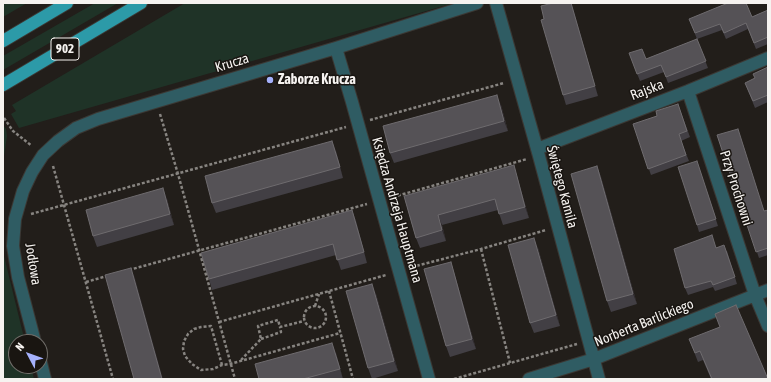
<!DOCTYPE html>
<meta charset="utf-8">
<style>
body{margin:0}
#map{position:relative;width:771px;height:382px;overflow:hidden;background:#221e1a;font-family:"Asap Condensed",sans-serif}
canvas{display:block}
.frame{position:absolute;inset:0;border:4px solid #f6f3f0;pointer-events:none}
.north{position:absolute;left:8px;top:334px;width:40px;height:40px;box-sizing:border-box;background:#191511;border:1px solid #716e6a;border-radius:50%;rotate:311deg;font-size:11px;font-weight:700;line-height:16px;text-align:center;color:#f6f3f0}
.north::after{content:'';display:block;margin:auto;width:14px;height:18px;background:#a5b1fc;clip-path:polygon(50% 0,100% 100%,50% 72%,0 100%)}
</style>
<div id="map">
<canvas width="771" height="382"></canvas>
<div class="frame"></div>
<div class="north">N</div>
</div>
<script>
const context = document.querySelector('canvas').getContext('2d');
context.lineJoin = 'round';
function fill(path, color) { context.fillStyle = color; context.fill(path, 'evenodd'); }
const shape = rows => new Path2D(rows.map(r => 'M' + r).join(''));
function trace(path, color, width, dash) { context.strokeStyle = color; context.lineWidth = width; context.lineCap = dash ? 'butt' : 'round'; context.setLineDash(dash || []); context.stroke(path); }
function label(font, color, halo, rows, align = 'center') {
  context.font = font + ' "Asap Condensed",sans-serif'; context.lineWidth = 3; context.setLineDash([]); context.textBaseline = 'middle'; context.strokeStyle = halo; context.fillStyle = color; for (const [text, x, y, turn = 0] of rows) {
    context.save(); context.translate(x, y); context.rotate((+turn || 0) * Math.PI / 180); context.textAlign = isNaN(turn) ? turn : align; if (halo) context.strokeText(text, 0, 0); context.fillText(text, 0, 0); context.restore();
  }
}
fill(shape([
 [3,3,27,3,3,17],
 [95,3,118,3,3,70,3,56],
 [185,3,454,3,19,128,11,114,16,111,12,105],
 [3,125,6,129,7,136,3,163],
 [3,252,25,342,16,342,16,366,31,366,34,379,3,379]
]), '#1f3327');
const minor = shape([
 [496,3,539,156,599,379],
 [336,48,352,102,429,379],
 [688,91,755,295,768,326],
 [537,149,688,91,768,58],
 [35,342,18,277,13,246,15,219,23,191,32,172,43,155,58,141,76,128,98,119,336,48,477,3],
 [40,359,45,379],
 [529,379,594,359,768,290]
]);
const major = shape([
 [3,41,67,3],
 [3,85,141,3]
]);
trace(minor, '#3b3834', 14);
trace(major, '#3b3834', 14);
trace(shape([
 [160,114,178,174,235,379],
 [4,118,13,131,32,146],
 [370,120,504,83],
 [53,166,113,379],
 [393,197,527,159],
 [31,214,346,127],
 [481,249,510,363],
 [412,267,481,249,546,230],
 [129,270,367,204],
 [86,282,107,276],
 [329,291,353,379],
 '304 317a11 11 0 1 1 22 0a11 11 0 1 1-22 0Z',
 [315,306,319,294],
 [219,322,386,275],
 [261,339,281,332,280,327],
 [241,360,261,339,258,326,278,320,280,327,304,321],
 [222,365,211,326,201,327,194,329,188,334,184,341,183,349,185,356,192,364,201,370,213,369,222,365,230,364,340,333],
 [454,379,577,344]
]), '#878480', 2.5, [3, 2]);
trace(minor, '#2f5c63', 12);
trace(major, '#2c9aa8', 12);
fill(shape([
 [553,3,571,3,598,96,566,105,563,95,544,19],
 [768,10,768,44,756,49,748,29,726,39,722,30,697,39,708,68,668,83,664,72,640,81,629,53,646,59,697,39,689,19,752,17],
 [768,67,768,102,755,108,745,83,755,79],
 [678,104,690,137,681,141,689,161,651,175,633,124,657,116],
 [501,105,508,131,394,163,390,153],
 [717,135,764,211,768,210,768,255,759,258],
 [336,151,343,178,216,213,212,203],
 [697,161,718,226,699,232,697,225],
 [597,166,601,177,637,304,611,312,607,301],
 [517,176,529,218,503,225,498,210,442,225,446,241,420,248,416,238,404,196],
 [167,199,174,225,97,247,93,236],
 [352,210,356,221,367,263,341,270,336,255,212,290,209,279],
 [716,247,727,251,737,284,715,291,713,287,688,295,685,288],
 [538,248,560,326,534,333,530,323],
 [451,262,454,272,476,349,450,357,446,346],
 [376,294,398,371,372,379,368,368],
 [689,339,768,379,711,379,703,360,698,362],
 [336,353,343,379,259,379]
]), '#423f44');
fill(shape([
 [571,3,573,8,598,96,595,86],
 [497,95,501,105,508,131,504,121],
 [332,141,336,151,343,178,340,167],
 [514,165,517,176,529,218,525,207],
 [597,166,601,177,637,304,633,294],
 [163,188,167,199,174,225,170,214],
 [352,210,356,221,367,263,364,252],
 [438,215,442,225,446,241,442,230],
 [534,238,538,248,560,326,556,315],
 [451,262,454,272,476,349,472,339],
 [131,268,135,278,163,379,162,379],
 [372,284,376,294,398,371,394,361],
 [332,343,336,353,343,379,340,369]
]), '#2d292b');
const building = shape([
 [553,3,571,3,595,86,563,95,541,20,544,19,541,6,553,3],
 [728,3,746,3,752,17,768,10,768,37,754,43,746,23,724,33,720,24,695,33,689,19,728,3],
 [697,39,706,61,666,77,661,65,637,74,629,53,642,49,646,59,697,39],
 [768,67,768,95,753,101,745,83,755,78,753,74,768,67],
 [497,95,504,121,390,153,383,126,497,95],
 [678,104,687,131,679,134,686,155,648,169,633,124,657,116,656,111,678,104],
 [738,129,764,211,768,210,768,248,756,252,717,135,738,129],
 [332,141,340,167,212,203,205,176,332,141],
 [697,161,716,219,697,225,678,167,697,161],
 [514,165,525,207,499,214,495,199,438,215,442,230,416,238,404,196,514,165],
 [597,166,633,294,607,301,571,174,597,166],
 [163,188,170,214,93,236,86,210,163,188],
 [352,210,364,252,337,260,333,244,209,279,201,253,352,210],
 [712,235,716,248,724,245,735,277,713,285,711,281,685,288,674,249,712,235],
 [534,238,556,315,530,323,508,245,534,238],
 [451,262,472,339,446,346,424,269,451,262],
 [131,268,162,379,134,379,105,275,131,268],
 [372,284,394,361,368,368,346,291,372,284],
 [736,305,768,379,712,379,700,351,695,353,689,339,720,327,715,314,736,305],
 [332,343,340,369,303,379,259,379,255,364,332,343]
]);
fill(building, '#555256');
trace(building, '#6e6b6e', 1);
for (const [x, y, r, color] of [
 [270,80,4,"#a5b1fc"]
]) { const dot = new Path2D(); dot.arc(x, y, r, 0, 2 * Math.PI); context.fillStyle = color; context.fill(dot); trace(dot, '#191511', 1.5); }
for (const [x, y, w] of [
 [65,49,28]
]) { const box = new Path2D(); box.roundRect(x - w / 2, y - 11, w, 22, 3); context.fillStyle = '#191511'; context.fill(box); trace(box, '#f6f3f0', 1); }
label('bold 13px', '#f6f3f0', null, [
 ["902",65,49]
]);
label('14px', '#f6f3f0', '#191511', [
 ["Krucza",232,63,-17],
 ["Rajska",647,90,-21],
 ["Świętego Kamila",562,187,75],
 ["Przy Prochowni",736,188,72],
 ["Księdza Andrzeja Hauptmana",397,210,74],
 ["Jodłowa",33,264,81],
 ["Norberta Barlickiego",644,323,-22]
]);
label('bold 14px', '#f6f3f0', '#191511', [
 ["Zaborze Krucza",278,80]
], 'left');
</script>
